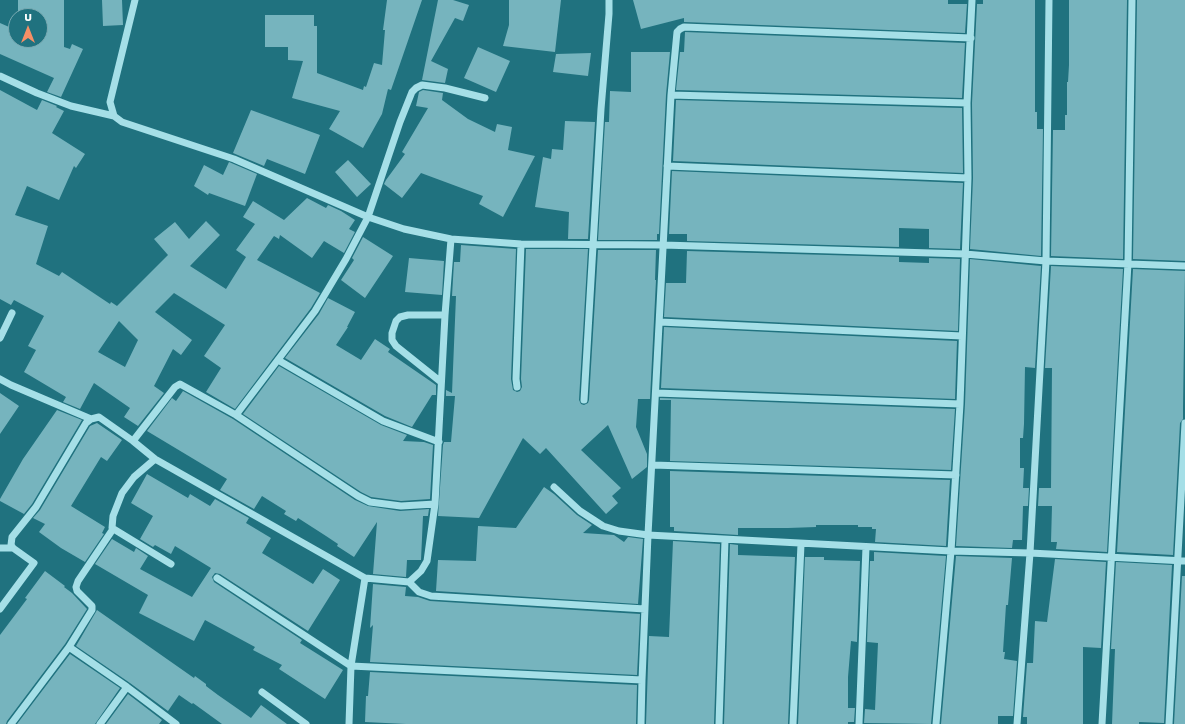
<!DOCTYPE html>
<style>
body{margin:0}
#map{position:relative;width:1185px;height:724px;overflow:hidden;background:#20727f;font-family:Jost,sans-serif}
canvas{display:block}
.north{position:absolute;left:8px;top:8px;width:40px;height:40px;box-sizing:border-box;background:#20727f;border:1px solid #79aab2;border-radius:50%;rotate:0deg;font-size:11px;font-weight:700;line-height:16px;text-align:center;color:#fff}
.north::after{content:'';display:block;margin:auto;width:14px;height:18px;background:#f58f66;clip-path:polygon(50% 0,100% 100%,50% 72%,0 100%)}
</style>
<div id="map">
<canvas width="1185" height="724"></canvas>
<div class="north">U</div>
</div>
<script>
const context = document.querySelector('canvas').getContext('2d');
context.lineJoin = 'round';
function fill(path, color) { context.fillStyle = color; context.fill(path, 'evenodd'); }
const shape = rows => new Path2D(rows.map(r => 'M' + r).join(''));
function trace(path, color, width, dash) { context.strokeStyle = color; context.lineWidth = width; context.lineCap = dash ? 'butt' : 'round'; context.setLineDash(dash || []); context.stroke(path); }
fill(shape([
 [18,0,64,0,64,47,70,49,72,44,83,49,61,97,47,92,54,78,0,54,0,23,16,30,16,40,40,40,40,16,18,16],
 [102,0,122,0,123,25,103,26],
 [387,0,422,0,391,90,388,89,382,114,363,148,329,129,340,111,292,98,303,61,288,60,288,47,265,47,265,15,314,15,314,26,317,26,317,73,363,90,364,86,366,87,374,63,382,65,385,30,383,30],
 [438,0,453,0,469,5,463,21,455,18,431,61,448,69,445,83,422,80],
 [509,0,561,0,555,52,503,46,509,25],
 [633,0,948,0,948,4,967,4,965,33,684,22,684,18,641,29],
 [983,0,1035,0,1035,112,1037,112,1037,129,1043,129,1041,256,970,249,973,178,972,103,977,4,983,4],
 [1069,0,1127,0,1123,259,1051,256,1053,130,1065,130,1065,115,1067,115,1067,82,1068,82,1069,65],
 [1137,0,1185,0,1185,261,1133,259],
 [685,32,965,43,962,98,676,90,680,52,684,52],
 [478,47,510,61,496,92,464,78],
 [631,52,670,52,666,95,659,234,657,234,657,240,598,240,605,122,609,122,610,91,631,92],
 [591,53,588,76,553,72,556,54],
 [0,90,37,110,42,100,57,106,56,107,64,111,52,133,85,154,76,168,74,166,59,200,27,186,15,215,48,226,36,264,59,276,62,272,110,304,111,302,117,306,168,255,154,239,175,222,189,239,206,221,220,235,190,266,226,289,246,257,236,250,255,224,243,217,253,201,284,220,307,198,326,208,328,205,341,211,355,220,349,229,355,232,344,253,324,241,312,258,280,235,279,239,274,236,257,260,320,293,311,308,235,409,206,392,221,368,204,356,225,325,174,293,155,312,192,340,181,355,173,349,154,386,164,393,138,426,124,417,130,408,94,383,80,409,63,402,66,397,24,372,36,350,28,346,44,316,14,300,11,305,0,299],
 [119,321,138,340,125,367,98,352],
 [423,90,443,93,442,100,468,119,495,132,497,124,512,127,508,150,535,156,503,217,479,204,483,196,421,173,402,198,384,184,386,180,405,154,402,152,428,108,416,106,419,92],
 [676,100,962,108,963,173,673,161],
 [251,110,320,135,305,174,267,159,264,166,233,153],
 [565,121,595,122,588,239,568,239,569,212,535,207,543,157,551,159,552,149,563,150],
 [348,160,371,184,357,197,335,172],
 [229,162,257,174,245,206,209,193,208,195,194,186,204,165,223,175],
 [672,171,963,183,960,249,929,248,929,229,899,228,899,247,687,241,687,234,669,234],
 [363,237,393,256,365,298,341,280,354,260,352,258],
 [461,245,516,249,511,379,513,390,517,392,520,391,522,387,521,379,526,249,588,249,579,400,581,404,584,405,588,403,589,400,598,250,656,250,655,280,656,280,650,399,638,399,636,427,647,454,647,467,632,479,608,425,581,450,621,488,612,496,618,503,606,514,546,448,540,454,523,438,479,518,438,516,443,445,444,442,451,442,455,396,446,396,446,390,452,393,456,296,452,296,454,262,460,262],
 [687,251,899,257,899,262,929,263,929,258,960,259,958,331,664,317,666,283,686,283],
 [409,258,444,261,442,295,405,292],
 [970,259,1041,266,1035,368,1025,367,1024,424,1023,438,1020,438,1020,468,1024,468,1023,488,1029,488,1028,506,1023,506,1022,540,1013,540,1012,548,956,546,965,404],
 [1051,266,1123,269,1107,552,1056,549,1057,542,1051,542,1052,506,1038,506,1039,488,1051,488,1052,368,1045,368],
 [1133,269,1185,271,1183,408,1183,419,1180,423,1173,555,1117,552],
 [328,298,355,312,347,327,348,327,336,345,361,360,375,339,390,349,388,352,436,385,436,395,432,395,412,427,385,416,285,358,319,314],
 [664,327,957,341,955,399,661,388],
 [279,366,381,425,407,435,403,441,424,442,433,445,430,499,401,501,371,497,361,492,243,414],
 [183,391,233,419,355,500,368,506,400,511,429,509,428,516,423,516,421,560,407,560,406,577,373,574,377,522,354,557,337,546,338,544,326,536,298,518,296,521,284,514,286,511,262,496,254,509,220,490,227,479,147,431,172,398,176,401],
 [0,393,19,406,0,434],
 [660,398,955,409,951,470,670,461,671,400,660,400],
 [57,410,82,420,32,504,24,514,0,501,0,499,23,459],
 [97,423,122,440,107,461,101,457,71,506,105,527,102,533,104,534,85,562,61,548,39,532,45,524,33,518,40,510,90,426],
 [670,471,950,480,946,546,875,542,876,529,872,529,872,527,858,527,858,525,816,525,816,527,788,528,738,528,738,535,674,531,674,527,670,527],
 [147,474,188,498,190,494,210,506,215,499,249,518,246,523,271,538,262,553,313,584,323,569,340,580,308,631,220,574,215,573,212,577,214,582,302,640,300,643,343,670,325,699,279,669,282,665,253,650,255,647,205,620,194,641,139,613,148,595,95,564,112,539,134,552,136,548,148,556,140,569,192,597,211,568,175,546,171,554,155,545,153,547,140,539,153,516,131,503],
 [544,487,554,494,577,515,592,525,583,533,614,535,624,542,628,537,643,539,638,604,436,591,438,560,476,561,478,526,516,528],
 [673,541,720,544,714,724,646,724,649,636,669,637],
 [730,544,738,545,738,555,795,557,788,724,724,724],
 [874,552,946,556,931,724,864,723,865,709,875,710,878,643,867,642,870,561,874,561],
 [956,556,1012,558,1008,605,1006,605,1003,652,1005,652,1004,659,1017,661,1013,716,998,716,998,724,941,724],
 [805,557,824,557,824,560,860,561,857,642,851,641,848,677,848,708,855,708,854,722,848,722,848,724,798,724],
 [1055,559,1106,562,1101,648,1083,647,1083,724,1027,724,1027,717,1023,717,1027,663,1033,663,1035,621,1047,622],
 [1116,562,1172,565,1164,723,1139,722,1139,724,1112,724,1115,649,1111,649],
 [45,571,65,586,64,587,72,593,87,609,65,644,7,721,6,724,0,724,0,635,27,599,25,598],
 [1182,576,1185,576,1185,724,1174,724],
 [373,584,406,587,405,596,418,597,430,601,640,614,637,675,370,662,373,625,370,628],
 [97,610,194,678,195,676,206,684,206,686,218,695,251,718,261,705,287,724,222,724,193,703,192,704,179,695,168,711,130,683,76,646],
 [70,654,120,688,95,724,17,724],
 [370,672,637,685,636,724,406,724,365,722,366,696,368,696],
 [128,694,162,720,159,724,106,724]
]), '#76b4be');
trace(shape([
 [135,0,110,102,114,116,122,122,234,159,368,217,404,229,451,239,521,244,663,245,965,254,1046,261,1185,266],
 [0,76,37,93,71,106,114,116],
 [671,95,967,103],
 [667,166,968,178],
 [660,322,962,336],
 [0,338,12,313],
 [278,360,383,421,439,442],
 [0,379,11,385,91,419],
 [441,382,396,346,392,340,392,333,396,321,400,317,408,315,445,315],
 [517,387,516,379,521,244],
 [656,393,960,404],
 [584,400,601,109,609,14,609,0],
 [236,415,315,311,346,259,368,217,400,122,412,92,416,88,422,85,445,88,485,98],
 [133,441,175,387,180,384,236,415,358,496,370,502,401,506,435,504],
 [155,459,134,477,122,493,113,516,112,528,171,564],
 [653,465,956,475],
 [554,487,580,511,603,526,619,531,648,535,951,551,1030,553,1185,561],
 [0,548,13,548],
 [217,578,351,666,642,680],
 [409,582,421,571,427,561,435,504,445,315,451,239],
 [0,609,34,563,13,548,11,545,12,537,36,507,86,423,91,419,99,417,133,441,155,459,365,578,409,582,419,592,431,596,645,609],
 [69,647,127,687,176,724],
 [262,692,306,724],
 [11,724,69,647,92,610,92,606,77,591,76,587,78,581,113,529],
 [100,724,127,687],
 [349,724,351,666,365,578],
 [641,724,642,680,648,535,671,95,677,32,680,29,684,27,971,38],
 [719,724,725,540],
 [793,724,801,544],
 [859,724,866,547],
 [936,724,951,551,960,404,968,178,967,103,972,0],
 [1017,724,1030,553,1046,261,1049,0],
 [1102,724,1128,263,1132,0],
 [1169,724,1185,423]
]), '#a5dfe7', 7);
</script>
